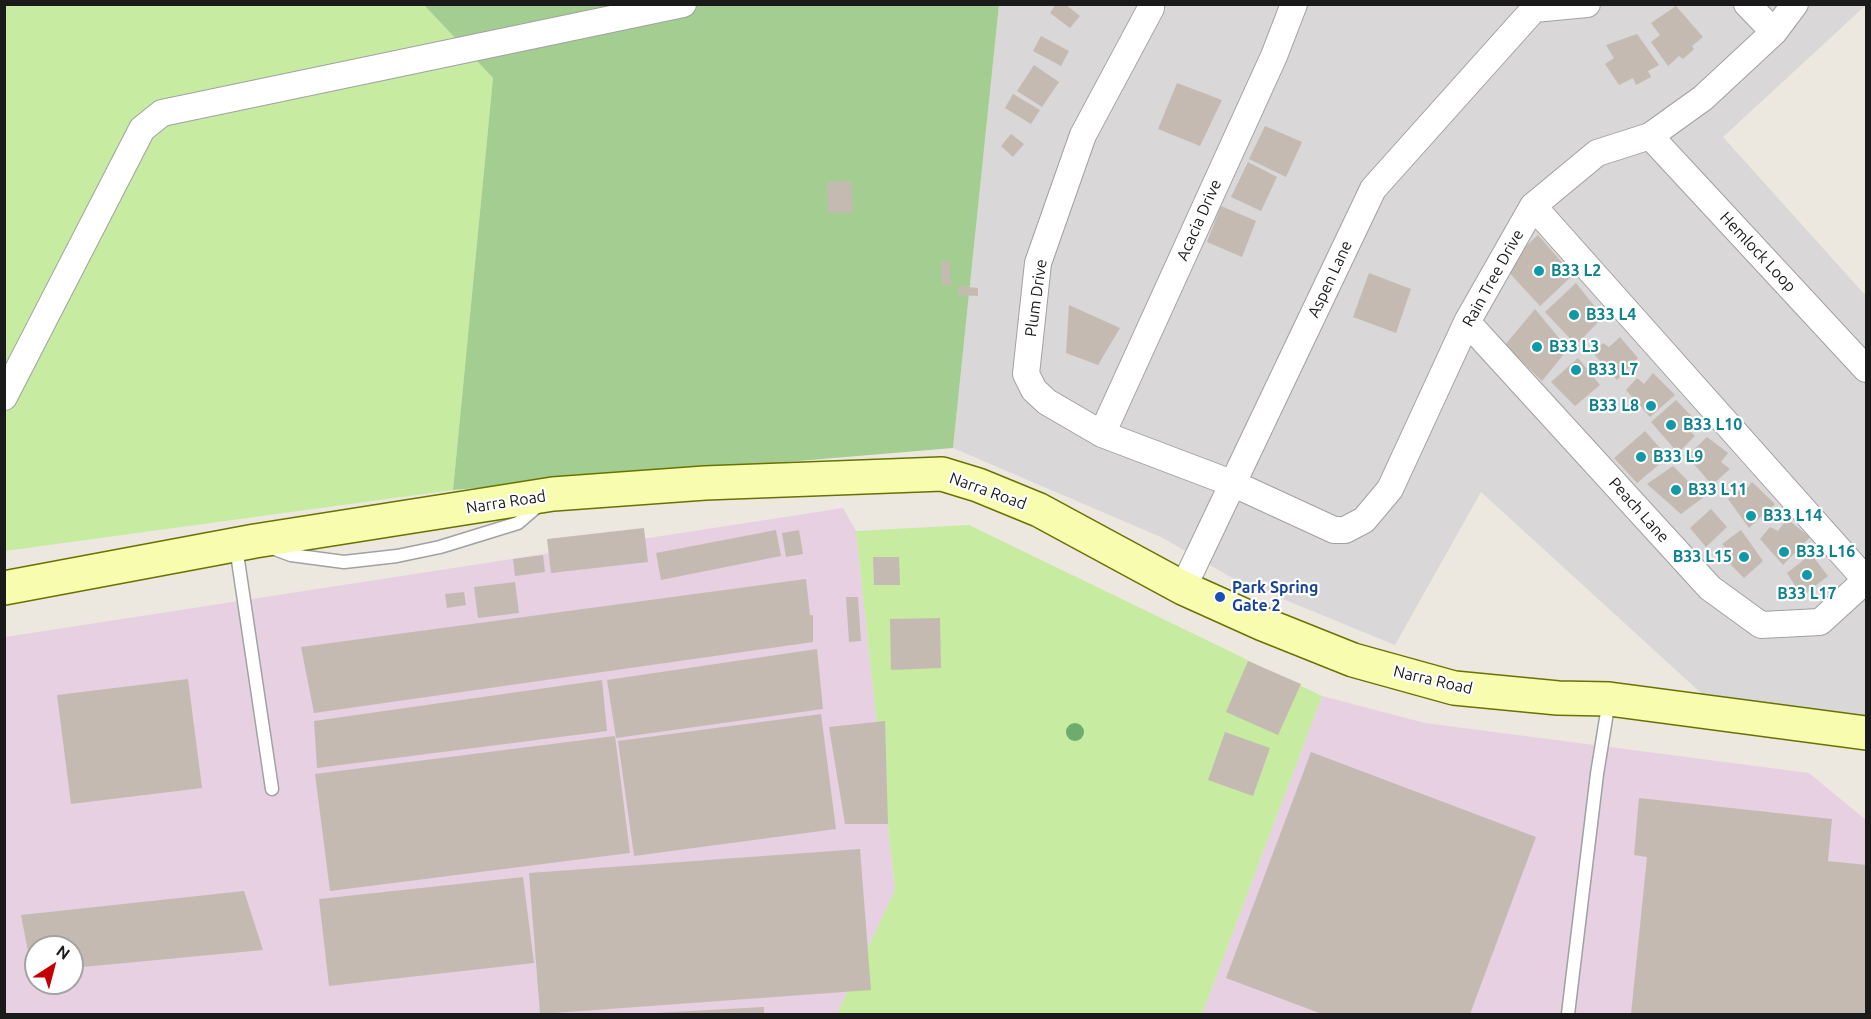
<!DOCTYPE html>
<style>
body{margin:0}
#map{position:relative;width:1871px;height:1019px;overflow:hidden;background:#ede8df;font-family:Ubuntu,sans-serif}
canvas{display:block}
.frame{position:absolute;inset:0;border:6px solid #1a1a1a;pointer-events:none}
.north{position:absolute;left:24px;top:935px;width:60px;height:60px;box-sizing:border-box;background:#fff;border:2px solid #a3a3a3;border-radius:50%;rotate:36deg;font-size:16px;font-weight:700;line-height:24px;text-align:center;color:#1a1a1a}
.north::after{content:'';display:block;margin:auto;width:21px;height:27px;background:#c50002;clip-path:polygon(50% 0,100% 100%,50% 72%,0 100%)}
</style>
<div id="map">
<canvas width="1871" height="1019"></canvas>
<div class="frame"></div>
<div class="north">N</div>
</div>
<script>
const context = document.querySelector('canvas').getContext('2d');
context.lineJoin = 'round';
function fill(path, color) { context.fillStyle = color; context.fill(path, 'evenodd'); }
const shape = rows => new Path2D(rows.map(r => 'M' + r).join(''));
function trace(path, color, width, dash) { context.strokeStyle = color; context.lineWidth = width; context.lineCap = dash ? 'butt' : 'round'; context.setLineDash(dash || []); context.stroke(path); }
function label(font, color, halo, rows, align = 'center') {
  context.font = font + ' Ubuntu,sans-serif'; context.lineWidth = 4.5; context.setLineDash([]); context.textBaseline = 'middle'; context.strokeStyle = halo; context.fillStyle = color; for (const [text, x, y, turn = 0] of rows) {
    context.save(); context.translate(x, y); context.rotate((+turn || 0) * Math.PI / 180); context.textAlign = isNaN(turn) ? turn : align; if (halo) context.strokeText(text, 0, 0); context.fillText(text, 0, 0); context.restore();
  }
}
fill(shape([
 [999,5,1866,5,1723,137,1866,296,1866,720,1713,704,1481,492,1395,645,1234,579,1163,538,953,448]
]), '#d9d7d7');
fill(shape([
 [843,508,856,531,895,890,837,1014,5,1014,5,637],
 [36,947,72,947,72,983,36,983],
 [1322,696,1425,723,1809,773,1866,820,1866,1014,1202,1014]
]), '#e6d0e2');
fill(shape([
 [4,5,424,5,493,78,453,490,5,551],
 [969,525,1322,696,1202,1014,837,1014,895,890,856,531]
]), '#c6eba1');
fill(shape([
 [424,5,999,5,953,448,453,490,493,78]
]), '#a4ce91');
fill(shape([
 [1056,4,1065,4,1080,16,1070,28,1050,13],
 [1676,6,1703,37,1692,46,1694,49,1683,59,1679,56,1668,66,1651,42,1660,35,1651,23],
 [1637,34,1659,65,1648,71,1651,77,1636,85,1633,78,1619,85,1605,64,1614,58,1606,45],
 [1041,36,1069,51,1061,66,1033,51],
 [1034,65,1059,82,1042,107,1017,91],
 [1177,83,1222,100,1200,146,1158,129],
 [1013,94,1040,110,1031,124,1005,108],
 [1265,126,1302,142,1286,177,1249,159],
 [1011,134,1024,144,1013,157,1001,146],
 [1248,162,1277,177,1261,211,1231,197],
 [851,181,853,212,828,213,827,182],
 [1221,206,1256,221,1242,257,1207,242],
 [1538,235,1573,275,1540,306,1504,267,1520,242,1526,246],
 [941,261,950,261,951,285,942,285],
 [1369,273,1411,289,1396,333,1353,317],
 [1576,283,1603,317,1576,345,1545,312],
 [959,286,978,288,978,296,958,295],
 [1069,305,1120,328,1098,365,1066,353],
 [1535,309,1568,349,1542,381,1505,345],
 [1620,337,1638,358,1617,380,1594,354,1603,343,1609,347],
 [1578,358,1600,385,1575,406,1551,382],
 [1653,373,1675,395,1650,417,1626,390,1637,378,1644,384],
 [1676,400,1694,419,1686,427,1695,436,1678,453,1651,422],
 [1645,431,1668,457,1637,483,1614,458],
 [1707,437,1728,453,1721,462,1730,469,1712,485,1687,456],
 [1673,466,1704,497,1681,514,1647,484],
 [1752,482,1775,504,1749,528,1728,499,1738,491,1742,495],
 [1711,509,1727,527,1706,547,1690,528],
 [1787,519,1810,537,1783,565,1760,539,1770,527,1778,531],
 [644,528,648,562,551,573,547,539],
 [776,530,781,556,661,580,656,553],
 [799,530,803,554,786,557,782,533],
 [1741,530,1763,561,1744,578,1726,560,1732,554,1722,544],
 [1811,554,1828,576,1805,594,1799,586,1796,587,1787,573],
 [543,555,545,572,515,576,513,559],
 [873,557,899,557,900,585,874,585],
 [806,579,810,615,813,615,813,642,314,713,301,647],
 [515,582,519,613,478,618,474,587],
 [464,592,466,605,447,608,445,594],
 [846,597,858,597,861,641,849,642],
 [940,618,941,668,891,670,890,619],
 [817,649,823,709,616,738,607,680],
 [1248,661,1301,684,1278,735,1226,712],
 [188,679,202,788,71,804,57,695],
 [602,680,607,731,317,768,314,721],
 [821,714,836,829,634,856,618,741],
 [885,721,888,824,845,824,829,727],
 [1225,732,1270,748,1253,796,1208,780],
 [615,736,630,853,330,891,315,774],
 [1311,752,1536,837,1470,1014,1322,1014,1226,978],
 [1639,798,1832,819,1828,861,1866,865,1866,1014,1631,1014,1647,857,1634,855],
 [860,849,871,990,540,1014,529,873],
 [523,877,534,963,329,986,319,899],
 [244,891,263,950,72,968,72,947,36,947,36,971,32,972,21,915],
 [764,1007,764,1014,655,1014,655,1013]
]), '#c4bab2');
const lane = shape([
 [236,547,272,789],
 [272,548,291,555,344,562,397,556,440,547,518,523,539,505],
 [1568,1014,1597,774,1609,700]
]);
const street = shape([
 [1151,4,1151,8,1083,135,1038,263,1026,374,1034,390,1047,402,1102,434,1234,484,1334,530,1345,530,1364,520,1390,489,1467,322,1533,206,1597,153,1650,136,1703,98,1774,32,1795,4],
 [1747,4,1774,32],
 [1534,9,1587,4],
 [1650,136,1866,369],
 [1533,206,1866,580],
 [1467,322,1710,588,1761,625,1820,622,1866,580],
 [4,397,142,129,162,113,683,4],
 [1102,434,1274,56,1294,4],
 [1183,588,1373,189,1534,9,1536,4]
]);
const secondary = shape([
 [4,588,255,541,553,494,705,483,942,474,978,485,1039,510,1183,588,1263,624,1353,660,1454,688,1558,698,1609,699,1866,733]
]);
trace(lane, '#a1a1a1', 15);
trace(street, '#a1a1a1', 28);
trace(secondary, '#677300', 36);
trace(lane, '#fff', 12);
trace(street, '#fff', 26);
trace(secondary, '#f8fcae', 33);
context.fillStyle = '#6eac6d';
for (const [x, y] of [
 [1075,732]
]) { context.beginPath(); context.arc(x, y, 9, 0, 2 * Math.PI); context.fill(); }
for (const [x, y, r, color] of [
 [1539,271,6,"#0f9aa8"],
 [1574,315,6,"#0f9aa8"],
 [1537,347,6,"#0f9aa8"],
 [1576,370,6,"#0f9aa8"],
 [1651,406,6,"#0f9aa8"],
 [1671,425,6,"#0f9aa8"],
 [1641,457,6,"#0f9aa8"],
 [1676,490,6,"#0f9aa8"],
 [1751,516,6,"#0f9aa8"],
 [1784,552,6,"#0f9aa8"],
 [1744,557,6,"#0f9aa8"],
 [1807,575,6,"#0f9aa8"],
 [1220,597,6,"#1a4fb4"]
]) { const dot = new Path2D(); dot.arc(x, y, r, 0, 2 * Math.PI); context.fillStyle = color; context.fill(dot); trace(dot, '#fff', 2); }
label('16px', '#1a1a1a', '#fff', [
 ["Acacia Drive",1199,220,-66],
 ["Hemlock Loop",1758,252,47],
 ["Rain Tree Drive",1493,278,-61],
 ["Aspen Lane",1330,279,-65],
 ["Plum Drive",1036,298,-82],
 ["Narra Road",988,491,20],
 ["Narra Road",506,502,-9],
 ["Peach Lane",1639,510,48],
 ["Narra Road",1433,680,13]
]);
label('bold 16px', '#0d838f', '#fff', [
 ["B33 L2",1551,271],
 ["B33 L4",1586,315],
 ["B33 L3",1549,347],
 ["B33 L7",1588,370],
 ["B33 L8",1639,406,"right"],
 ["B33 L10",1683,425],
 ["B33 L9",1653,457],
 ["B33 L11",1688,490],
 ["B33 L14",1763,516],
 ["B33 L16",1796,552],
 ["B33 L15",1732,557,"right"],
 ["B33 L17",1807,594,"center"]
], 'left');
label('bold 16px', '#164399', '#fff', [
 ["Park Spring",1232,588],
 ["Gate 2",1232,606]
], 'left');
</script>
